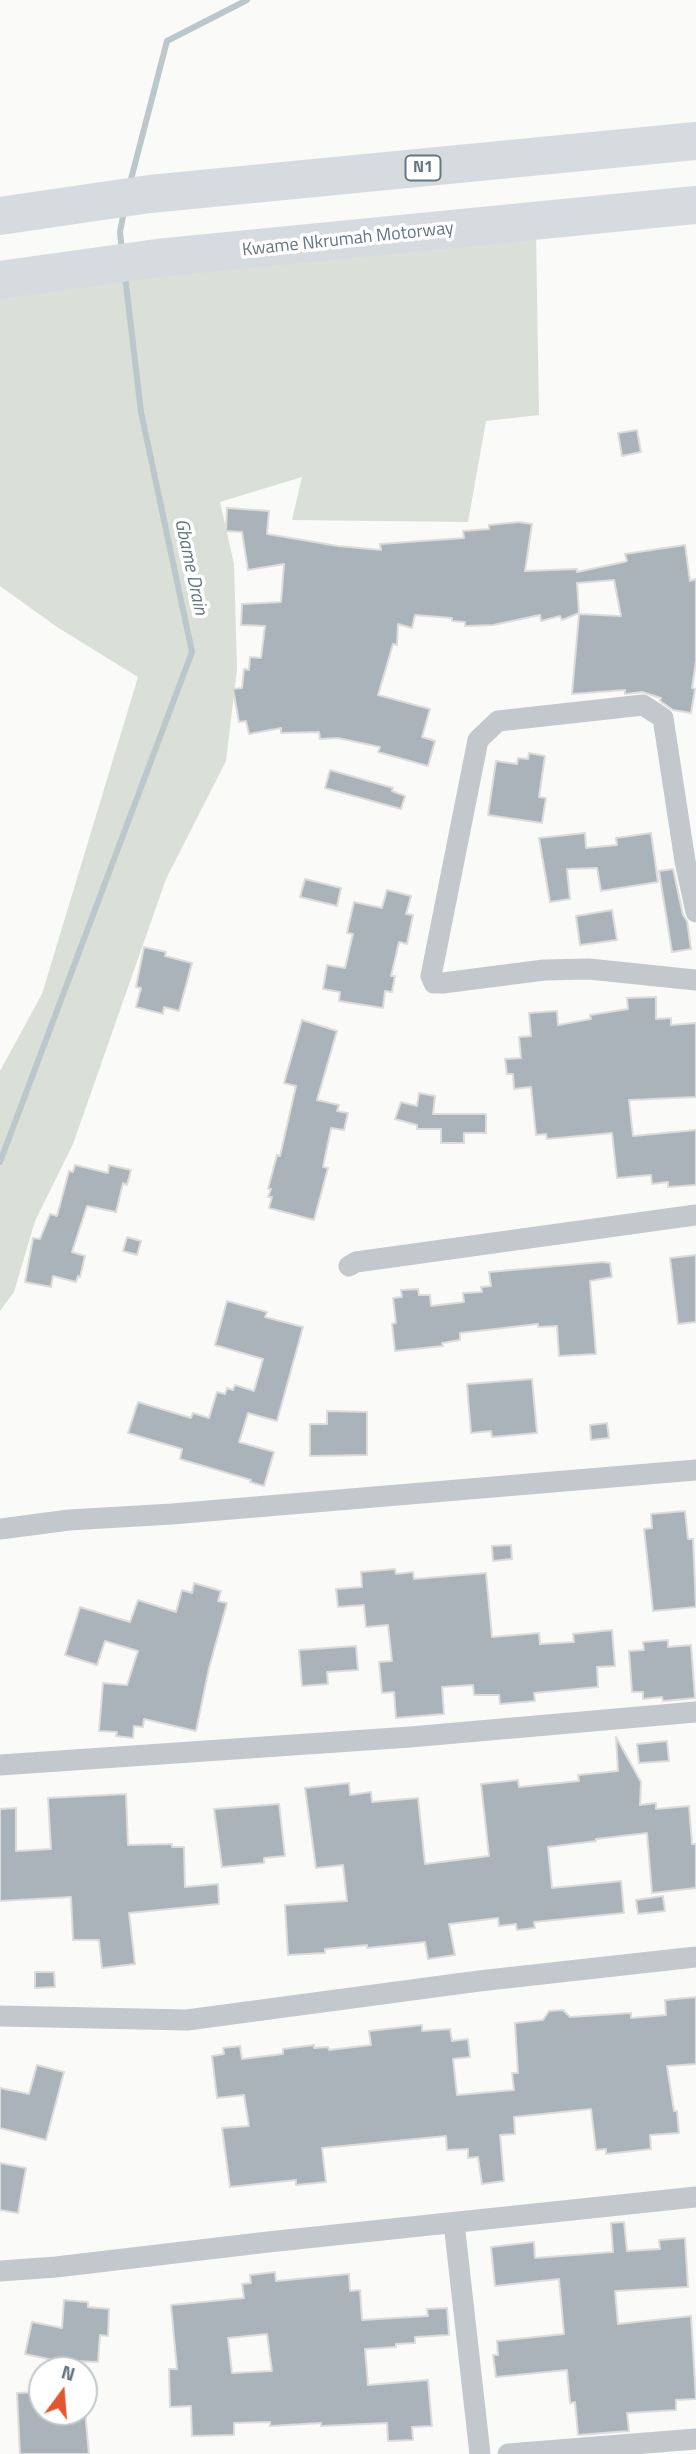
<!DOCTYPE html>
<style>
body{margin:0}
#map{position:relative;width:696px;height:2454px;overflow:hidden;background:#fafaf8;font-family:"Titillium Web",sans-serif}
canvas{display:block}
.north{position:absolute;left:28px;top:2356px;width:70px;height:70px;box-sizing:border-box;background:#fff;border:2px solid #c1c8cd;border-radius:50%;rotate:16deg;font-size:19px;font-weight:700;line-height:28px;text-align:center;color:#657683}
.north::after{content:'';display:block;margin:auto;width:24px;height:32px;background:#e4572e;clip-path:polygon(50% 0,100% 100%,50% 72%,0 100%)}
</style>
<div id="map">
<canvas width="696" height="2454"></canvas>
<div class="north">N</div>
</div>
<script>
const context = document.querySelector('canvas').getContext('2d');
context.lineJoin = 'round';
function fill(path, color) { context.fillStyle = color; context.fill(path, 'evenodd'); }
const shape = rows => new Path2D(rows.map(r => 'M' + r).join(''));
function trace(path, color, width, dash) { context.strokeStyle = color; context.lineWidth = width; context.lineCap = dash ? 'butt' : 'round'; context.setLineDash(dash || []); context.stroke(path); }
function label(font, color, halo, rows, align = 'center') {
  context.font = font + ' "Titillium Web",sans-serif'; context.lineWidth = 7; context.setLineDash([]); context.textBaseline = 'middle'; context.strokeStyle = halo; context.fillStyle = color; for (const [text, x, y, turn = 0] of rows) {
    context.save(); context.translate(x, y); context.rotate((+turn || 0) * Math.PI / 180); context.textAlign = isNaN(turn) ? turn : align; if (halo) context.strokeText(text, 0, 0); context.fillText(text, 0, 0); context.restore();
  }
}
fill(shape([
 [536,234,539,415,486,421,468,522,292,520,302,477,220,502,234,564,237,669,226,761,166,879,73,1144,35,1221,14,1292,0,1311,0,1071,42,994,138,677,57,627,0,586,0,290]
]), '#dadfd7');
trace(shape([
 [130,183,167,41,247,0],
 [122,252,120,232,124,211],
 [0,1162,192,652,141,412,125,276]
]), '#bbc7cb', 6);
const building = shape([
 [637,430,641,452,622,456,618,433,637,430],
 [227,508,269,511,267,534,338,546,381,550,380,544,464,538,463,531,489,529,489,525,519,522,532,524,525,571,577,569,577,572,624,562,627,561,625,554,685,545,690,581,696,579,696,661,692,688,695,689,691,713,673,710,660,701,661,698,642,692,625,694,625,690,572,694,579,614,621,616,614,580,577,583,579,613,562,620,560,616,541,621,540,615,493,625,465,626,465,622,452,621,452,618,415,615,412,628,398,624,397,645,393,644,378,695,430,709,422,737,435,741,428,766,378,752,380,747,338,738,320,739,319,732,281,733,281,728,249,734,246,721,239,722,233,689,242,688,244,669,249,670,250,657,261,658,265,626,241,625,242,604,281,602,284,564,248,570,242,532,226,531,227,508],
 [529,753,545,756,539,797,546,798,542,823,488,815,496,761,517,764,518,758,528,759,529,753],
 [330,770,393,788,392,791,405,796,401,809,325,788,330,770],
 [585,833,586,848,617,845,616,838,651,833,658,882,601,891,597,868,567,869,570,899,550,902,539,838,585,833],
 [673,869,683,915,687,921,691,949,672,952,659,871,673,869],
 [305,879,341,888,337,906,300,897,305,879],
 [387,890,411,896,406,914,413,915,407,944,399,942,391,976,395,976,392,992,385,991,383,1008,339,1001,340,992,323,989,327,965,345,968,353,934,347,933,354,902,382,908,387,890],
 [612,910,617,940,580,945,576,916,612,910],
 [144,947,166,952,165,956,192,963,179,1011,164,1007,163,1014,136,1007,141,988,136,987,144,947],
 [656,997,656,1019,671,1018,671,1025,696,1023,696,1097,629,1100,633,1136,696,1130,696,1185,668,1187,668,1182,652,1184,651,1175,617,1178,612,1133,547,1139,546,1134,536,1135,531,1087,514,1089,513,1074,507,1074,505,1059,521,1058,519,1037,531,1036,529,1013,557,1011,558,1025,591,1019,590,1015,628,1009,627,998,656,997],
 [302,1020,337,1031,317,1100,339,1105,337,1111,348,1113,344,1130,331,1128,323,1167,328,1168,314,1220,269,1208,272,1197,268,1197,271,1189,268,1189,277,1155,280,1156,296,1086,284,1083,302,1020],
 [419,1093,435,1096,433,1114,486,1114,486,1133,464,1133,464,1143,441,1143,441,1129,417,1129,417,1125,395,1119,401,1102,417,1106,419,1093],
 [75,1165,108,1173,109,1165,131,1170,127,1185,123,1183,116,1212,87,1206,72,1252,85,1256,80,1277,78,1276,76,1282,53,1276,51,1287,25,1282,33,1238,40,1239,50,1214,57,1216,69,1171,73,1172,75,1165],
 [127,1237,141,1241,137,1255,123,1251,127,1237],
 [696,1255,696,1322,678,1324,670,1258,696,1255],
 [602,1262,610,1263,612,1277,590,1281,596,1354,559,1356,557,1326,538,1327,538,1324,460,1333,460,1340,442,1343,443,1346,395,1351,392,1324,396,1323,393,1298,402,1297,401,1290,418,1289,419,1295,430,1295,431,1306,464,1302,463,1293,482,1292,481,1287,491,1286,489,1272,602,1262],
 [227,1301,267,1312,265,1317,303,1327,277,1421,248,1413,239,1442,274,1452,264,1486,250,1482,251,1480,180,1459,182,1449,128,1433,138,1402,191,1418,193,1413,209,1418,217,1392,225,1394,227,1388,233,1390,235,1385,254,1391,263,1359,215,1345,227,1301],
 [532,1379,537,1433,492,1437,491,1431,471,1433,467,1384,532,1379],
 [327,1411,367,1412,367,1455,310,1456,310,1424,327,1424,327,1411],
 [607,1423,609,1438,591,1440,590,1425,607,1423],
 [685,1511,688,1539,693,1539,696,1607,653,1611,644,1529,652,1528,651,1514,685,1511],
 [511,1545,512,1559,493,1561,492,1546,511,1545],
 [395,1569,396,1574,413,1572,414,1579,486,1573,492,1637,539,1633,540,1644,574,1642,573,1634,612,1630,615,1666,597,1667,598,1687,534,1693,535,1701,500,1704,499,1695,474,1695,473,1685,442,1687,444,1714,396,1718,394,1692,382,1693,379,1662,392,1661,388,1625,366,1627,364,1605,338,1607,336,1589,362,1587,361,1572,395,1569],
 [194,1583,221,1591,218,1601,227,1603,209,1668,196,1731,144,1719,143,1727,134,1726,133,1738,116,1736,117,1732,99,1731,103,1683,127,1685,138,1651,105,1641,97,1665,65,1655,80,1607,130,1622,138,1600,176,1612,182,1590,192,1593,194,1583],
 [668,1640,668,1647,691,1645,695,1698,663,1701,662,1697,643,1699,643,1692,632,1692,629,1651,644,1650,643,1642,668,1640],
 [356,1646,358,1670,327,1672,328,1684,302,1686,299,1650,356,1646],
 [616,1737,641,1782,640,1805,656,1803,656,1809,689,1806,692,1844,696,1844,696,1888,652,1893,647,1833,596,1839,596,1841,548,1847,552,1888,621,1881,624,1913,534,1922,535,1928,517,1930,516,1924,499,1926,498,1918,449,1924,455,1955,428,1959,425,1942,367,1948,367,1945,325,1949,325,1953,288,1955,285,1905,347,1901,343,1865,316,1868,305,1788,349,1783,350,1795,371,1792,372,1802,418,1798,425,1864,489,1856,481,1784,518,1780,519,1787,579,1781,578,1775,618,1771,616,1737],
 [667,1741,669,1761,639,1763,637,1744,667,1741],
 [126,1794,128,1845,172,1844,172,1847,184,1847,185,1887,218,1884,219,1904,129,1913,135,1964,102,1968,99,1940,73,1940,71,1897,0,1901,0,1809,16,1808,16,1851,51,1849,48,1798,126,1794],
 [279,1804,285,1856,264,1858,264,1863,222,1867,214,1809,279,1804],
 [663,1896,665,1911,638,1914,636,1900,663,1896],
 [35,1972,54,1972,55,1987,35,1988,35,1972],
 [696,1997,696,2064,667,2066,674,2111,677,2111,679,2133,650,2135,651,2149,606,2154,606,2149,596,2150,591,2109,514,2117,515,2134,500,2135,504,2181,482,2184,478,2157,468,2158,468,2149,447,2150,446,2136,322,2148,326,2182,296,2185,296,2180,230,2187,222,2128,249,2126,244,2095,217,2098,212,2056,224,2054,223,2048,240,2046,242,2059,283,2054,283,2049,314,2045,314,2048,328,2047,329,2050,371,2045,369,2031,422,2025,422,2031,450,2029,452,2041,468,2039,470,2057,453,2059,457,2095,514,2090,512,2073,518,2073,515,2023,543,2020,549,2011,563,2010,570,2017,631,2013,631,2018,666,2015,665,2000,696,1997],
 [37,2065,64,2072,46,2140,0,2128,0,2088,29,2094,37,2065],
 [0,2163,26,2168,18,2213,0,2210,0,2163],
 [624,2222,627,2251,660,2249,659,2240,685,2238,688,2287,615,2291,618,2324,691,2316,696,2399,676,2400,676,2410,627,2413,629,2431,578,2435,575,2402,570,2403,567,2370,496,2377,493,2355,498,2355,497,2341,564,2334,559,2279,495,2286,491,2247,534,2242,535,2258,613,2252,611,2223,624,2222],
 [275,2272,276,2281,349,2274,350,2291,360,2290,362,2320,428,2316,427,2309,447,2308,449,2335,415,2337,415,2343,396,2344,396,2347,365,2349,368,2385,428,2380,432,2426,412,2427,413,2440,388,2441,387,2423,321,2426,321,2423,270,2426,270,2422,234,2423,234,2435,192,2436,191,2406,170,2407,169,2369,177,2369,171,2305,244,2298,242,2284,251,2283,250,2275,275,2272],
 [267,2334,272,2371,232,2373,228,2338,267,2334],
 [64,2300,88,2302,88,2307,109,2309,108,2336,100,2335,98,2362,53,2360,25,2354,32,2322,62,2328,64,2300],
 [42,2392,42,2412,85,2412,89,2454,20,2454,17,2393,42,2392]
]);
fill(building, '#aab3b9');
trace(building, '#dcdcda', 2);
trace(shape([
 [696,912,685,861,663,718,643,705,498,721,478,740,431,976,434,983,443,983,544,970,589,969,696,980],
 [349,1266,356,1262,696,1215],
 [0,1529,69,1520,172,1514,696,1470],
 [0,1765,410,1737,696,1712],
 [0,2016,187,2020,479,1981,696,1957],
 [454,2223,480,2454],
 [0,2271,56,2267,268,2242,696,2197],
 [508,2454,696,2439]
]), '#c3c8cc', 21);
trace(shape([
 [0,216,150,194,696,141],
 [0,280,157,258,696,205]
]), '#d6dbdf', 38);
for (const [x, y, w] of [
 [423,168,35]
]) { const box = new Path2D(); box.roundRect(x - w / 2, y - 12.5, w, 25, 5); context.fillStyle = '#fff'; context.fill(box); trace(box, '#657683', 2); }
label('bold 16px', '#657683', null, [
 ["N1",423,168]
]);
label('18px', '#657683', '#fff', [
 ["Kwame Nkrumah Motorway",348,240,-6]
]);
label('italic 19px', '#60757c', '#fff', [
 ["Gbame Drain",190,567,78]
]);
</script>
